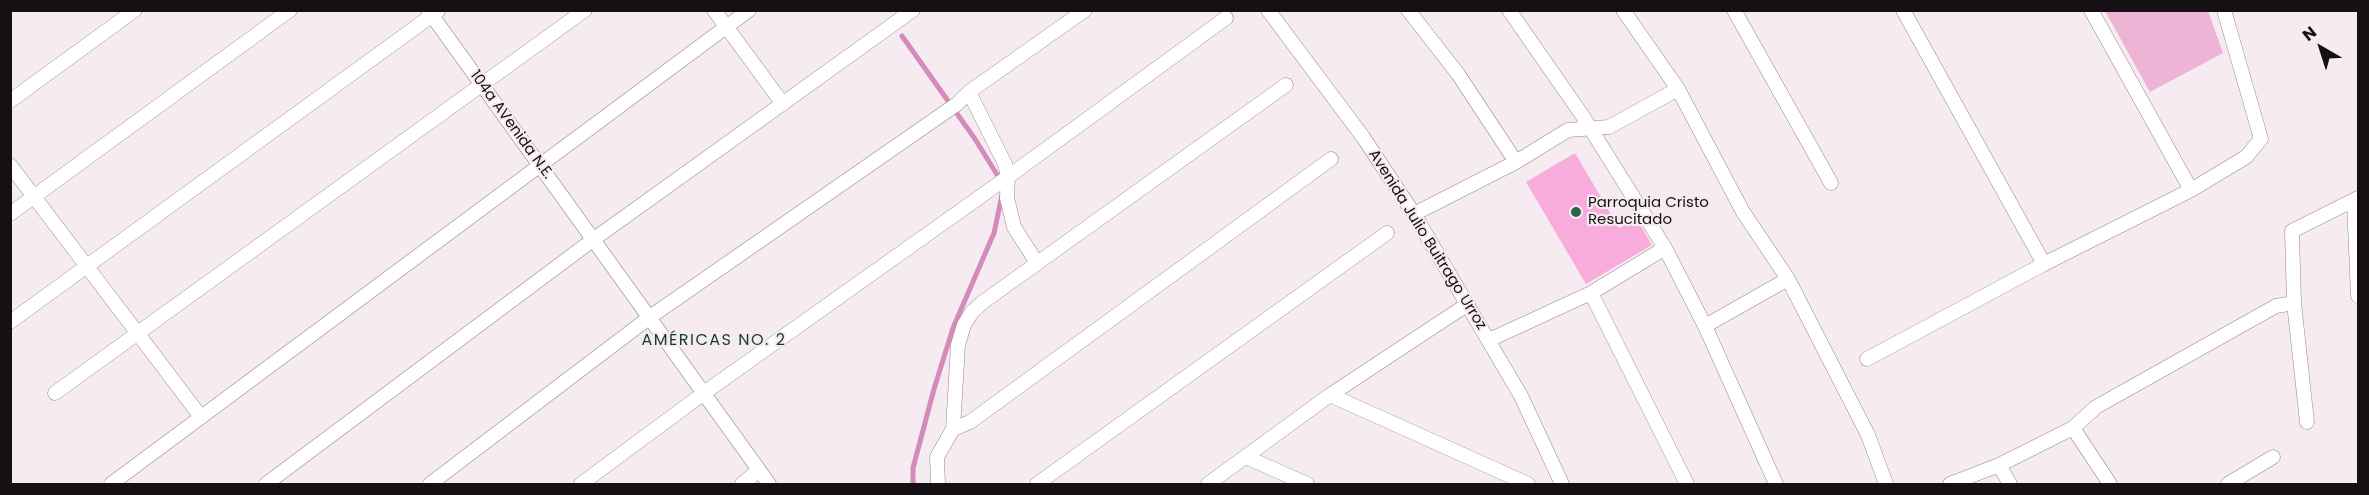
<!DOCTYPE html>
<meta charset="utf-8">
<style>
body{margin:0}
#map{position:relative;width:2369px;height:495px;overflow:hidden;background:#f7ebf2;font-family:Poppins,sans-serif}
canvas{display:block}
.frame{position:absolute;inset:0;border:12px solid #141013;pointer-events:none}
.north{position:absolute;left:2291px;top:18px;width:60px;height:60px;-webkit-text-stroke:4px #f7ebf2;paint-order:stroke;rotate:321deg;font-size:16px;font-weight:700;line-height:24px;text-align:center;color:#141013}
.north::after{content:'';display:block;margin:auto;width:21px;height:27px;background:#141013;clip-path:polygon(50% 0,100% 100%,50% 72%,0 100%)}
</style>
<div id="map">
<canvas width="2369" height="495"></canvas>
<div class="frame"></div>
<div class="north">N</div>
</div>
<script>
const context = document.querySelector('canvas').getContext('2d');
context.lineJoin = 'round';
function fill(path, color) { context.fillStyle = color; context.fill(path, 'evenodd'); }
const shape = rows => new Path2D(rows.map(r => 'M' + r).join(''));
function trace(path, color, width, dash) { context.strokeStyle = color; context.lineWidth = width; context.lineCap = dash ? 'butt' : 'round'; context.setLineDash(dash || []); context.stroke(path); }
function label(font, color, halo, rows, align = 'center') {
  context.font = font + ' Poppins,sans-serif'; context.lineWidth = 4.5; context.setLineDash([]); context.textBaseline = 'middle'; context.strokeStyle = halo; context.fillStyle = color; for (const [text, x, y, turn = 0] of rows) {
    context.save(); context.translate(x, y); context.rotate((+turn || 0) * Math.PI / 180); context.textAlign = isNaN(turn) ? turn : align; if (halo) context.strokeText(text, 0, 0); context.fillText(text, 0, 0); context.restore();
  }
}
fill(shape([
 [2105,11,2208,11,2223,53,2150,92]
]), '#edb4d6');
trace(shape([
 [902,36,975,139,1001,181],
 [913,484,913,468,934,389,953,328,994,233,1002,195]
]), '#d58bb9', 5);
fill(shape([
 [1575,153,1619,228,1636,218,1652,245,1586,284,1526,182]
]), '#f8acdb');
const minor = shape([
 [428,10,769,484],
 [714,10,783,104],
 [1268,10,1363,137,1414,214,1521,396,1562,484],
 [1408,10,1458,74,1516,162],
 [1509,10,1582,115,1665,248,1705,326,1776,484],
 [1623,10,1678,89,1743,212,1788,279,1868,435,1886,484],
 [1734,10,1831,183],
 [1903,10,2044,264],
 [2091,10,2191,190],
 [969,92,1005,164,1008,176,1007,198,1014,227,1037,263],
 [10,101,135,10],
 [10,165,201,417],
 [2354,201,2358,296],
 [10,214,290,10],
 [1414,214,1516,162,1568,130,1609,127,1678,89],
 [1591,293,1687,484],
 [10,322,438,11],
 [1705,326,1788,279],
 [1489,340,1591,293,1665,248],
 [1867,359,2044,264,2191,190,2246,157,2261,139,2224,10],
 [55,393,585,10],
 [1330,395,1528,484],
 [2307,422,2294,303,2292,231,2358,198],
 [2073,428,2096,407,2276,306,2294,303],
 [953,429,970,422,1331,159],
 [1246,457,1307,484],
 [1999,465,2010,484],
 [111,484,749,10],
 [266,484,594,239,913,10],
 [430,484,650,317,957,104,969,92,1085,10],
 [581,484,704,393,1005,179,1226,18],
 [742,484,759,470],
 [938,484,937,457,953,429,958,345,964,325,972,312,983,302,1286,85],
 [1037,484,1387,233],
 [1208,484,1330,395,1468,304],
 [1950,484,1999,465,2073,428,2110,484],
 [2228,484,2273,457]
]);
trace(minor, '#93888e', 15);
trace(minor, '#fff', 14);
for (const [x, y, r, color] of [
 [1576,212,6,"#2d644b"]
]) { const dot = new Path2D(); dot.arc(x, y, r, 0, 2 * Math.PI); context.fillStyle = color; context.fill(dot); trace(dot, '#f7ebf2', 2); }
label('15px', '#141013', '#f7ebf2', [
 ["104a AVenida N.E.",511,125,54],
 ["Avenida Julio Buitrago Urroz",1427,240,58]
]);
label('15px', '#141013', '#f7ebf2', [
 ["Parroquia Cristo",1588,203],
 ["Resucitado",1588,220]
], 'left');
context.letterSpacing = '1.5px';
label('16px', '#0f3d2a', '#f7ebf2', [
 ["AMÉRICAS NO. 2",714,341]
]);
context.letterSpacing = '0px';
</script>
